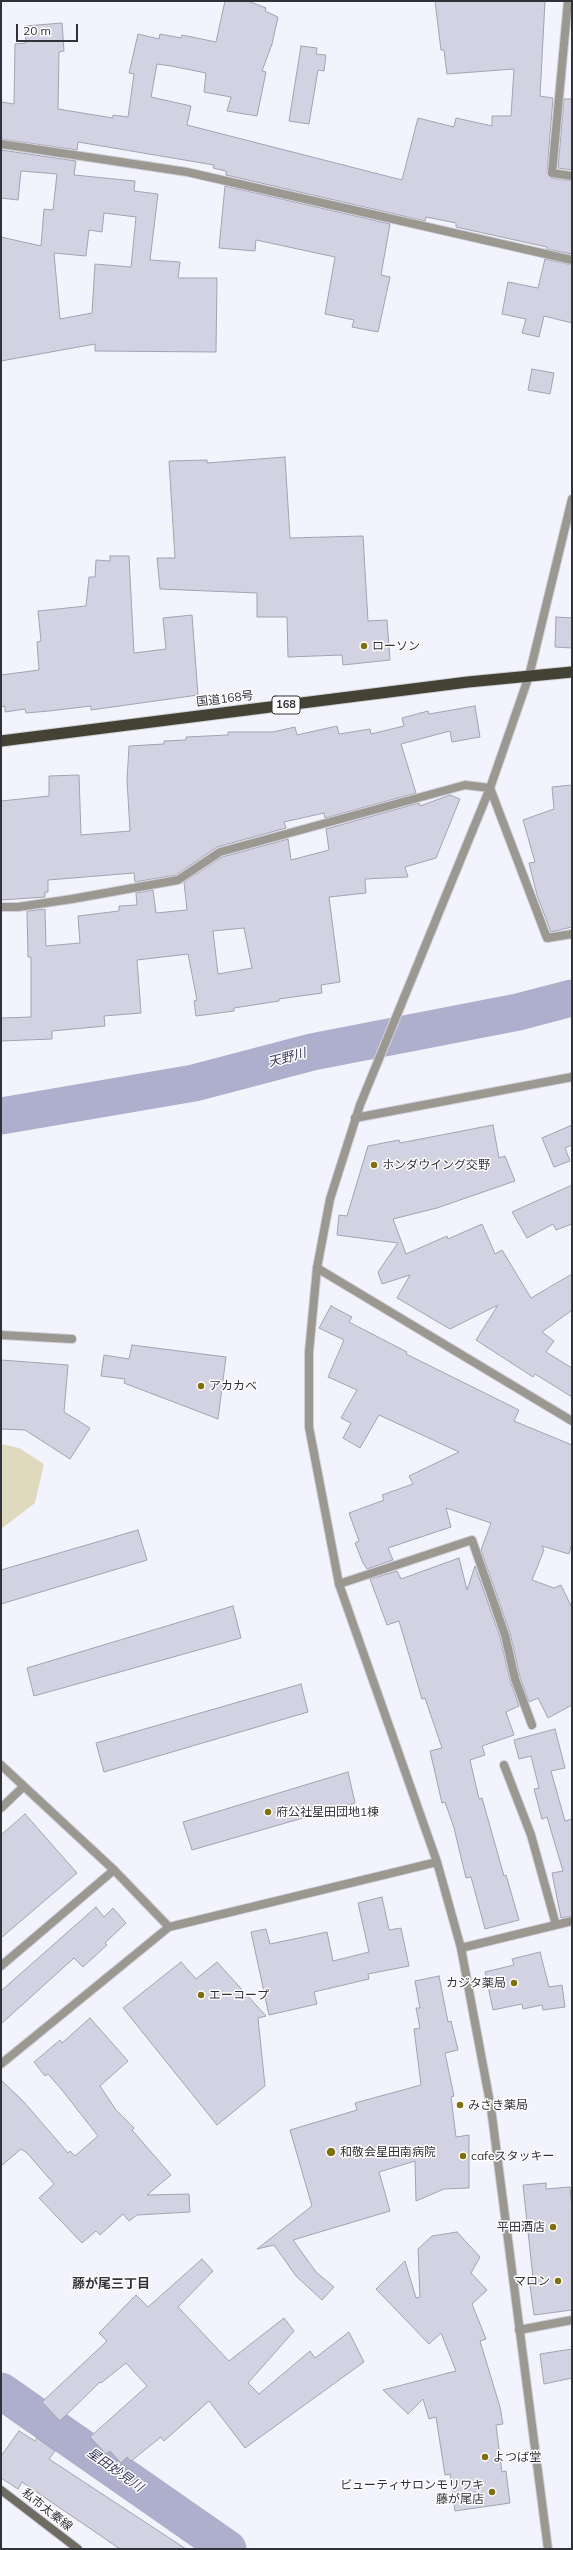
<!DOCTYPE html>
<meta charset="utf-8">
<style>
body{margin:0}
#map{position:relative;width:573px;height:2550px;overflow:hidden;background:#f3f3fe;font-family:Mulish,sans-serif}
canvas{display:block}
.frame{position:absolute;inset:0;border:2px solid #313138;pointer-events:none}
.scale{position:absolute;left:16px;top:24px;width:62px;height:18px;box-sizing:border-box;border:2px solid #313138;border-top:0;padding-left:5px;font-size:12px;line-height:14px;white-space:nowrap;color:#313138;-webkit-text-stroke:3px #fff;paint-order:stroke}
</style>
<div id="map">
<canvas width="573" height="2550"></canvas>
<div class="frame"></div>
<div class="scale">20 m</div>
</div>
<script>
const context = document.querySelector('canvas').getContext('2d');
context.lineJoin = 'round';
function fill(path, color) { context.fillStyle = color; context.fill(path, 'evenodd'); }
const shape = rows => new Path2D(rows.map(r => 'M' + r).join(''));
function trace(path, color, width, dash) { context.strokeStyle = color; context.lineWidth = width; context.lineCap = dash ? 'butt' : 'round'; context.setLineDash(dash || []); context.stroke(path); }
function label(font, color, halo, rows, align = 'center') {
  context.font = font + ' Mulish,"Noto Sans JP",sans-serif'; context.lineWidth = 3; context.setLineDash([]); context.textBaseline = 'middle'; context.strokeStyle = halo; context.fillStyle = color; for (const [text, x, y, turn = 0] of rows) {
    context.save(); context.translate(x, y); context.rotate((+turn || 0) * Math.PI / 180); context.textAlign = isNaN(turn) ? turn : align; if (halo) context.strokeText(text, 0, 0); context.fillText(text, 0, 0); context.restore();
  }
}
fill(shape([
 [1,1444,19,1448,44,1464,35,1503,1,1529]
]), '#dfdabd');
trace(shape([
 [1,1116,194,1083,312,1052,518,1012,572,998],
 [1,2391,228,2549]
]), '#aeaecd', 37);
const building = shape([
 [225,1,248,1,266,8,265,11,278,17,272,44,262,71,266,72,257,116,227,111,231,97,204,92,206,73,171,66,157,64,151,97,191,106,187,125,402,180,418,118,454,127,456,118,492,126,492,116,511,116,514,69,447,74,444,50,441,50,435,1,545,1,540,96,553,98,547,173,551,178,572,181,572,254,547,249,547,247,456,227,456,223,426,217,425,221,226,175,226,171,213,168,214,165,78,142,77,150,1,139,1,102,14,104,15,44,26,43,25,26,62,23,64,51,59,52,58,109,113,118,113,115,128,117,134,74,129,73,138,34,159,39,160,34,181,38,182,35,216,42,225,1],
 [301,46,317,48,316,54,326,55,324,71,318,70,309,124,289,121,301,46],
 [564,99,572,99,572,170,558,168,564,99],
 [1,150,76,161,74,175,135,181,134,191,158,194,150,260,180,262,178,278,217,278,216,352,95,351,95,344,1,361,1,237,41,246,44,209,53,210,57,174,21,171,18,200,1,198,1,150],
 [104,213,136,217,131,267,95,264,92,313,60,319,54,253,86,256,89,230,102,232,104,213],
 [225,186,390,224,381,275,390,277,378,332,352,327,354,320,325,314,335,257,256,240,255,251,219,248,225,186],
 [545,259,572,265,572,323,544,316,539,337,522,333,526,319,502,314,508,282,538,288,545,259],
 [532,369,554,373,550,394,528,390,532,369],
 [285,457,290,538,363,536,368,621,387,620,390,660,343,665,342,655,288,657,287,617,257,617,257,593,160,589,157,558,175,558,169,461,207,460,207,463,285,457],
 [110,556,129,556,134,653,166,649,163,618,192,615,198,695,91,710,91,706,49,711,26,713,25,709,5,712,5,706,1,707,1,675,39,670,37,642,41,641,38,611,86,606,89,577,95,577,96,560,110,561,110,556],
 [556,617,572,618,572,648,555,647,556,617],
 [475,706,480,737,452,742,450,731,401,744,416,793,325,818,324,813,284,822,286,828,217,847,176,875,135,882,134,873,48,880,48,892,45,892,45,897,1,900,1,801,49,796,49,776,79,775,81,835,130,831,127,780,129,746,164,744,164,741,186,740,186,737,228,735,228,732,273,732,295,727,297,735,337,726,339,734,370,729,371,734,404,726,402,718,428,711,429,714,475,706],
 [572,785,572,927,551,932,537,895,529,863,535,862,523,820,554,809,552,787,572,785],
 [450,795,460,799,436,858,405,867,408,877,365,879,366,893,329,897,340,982,321,985,322,993,279,999,279,1001,234,1008,234,1011,196,1016,194,1001,197,1000,188,954,137,960,141,1013,104,1016,105,1026,52,1031,52,1039,1,1041,1,1018,31,1017,31,957,28,957,27,911,45,909,46,946,80,943,78,916,119,911,119,906,137,905,136,893,153,890,156,913,187,910,184,882,222,857,288,839,291,860,329,850,326,829,419,803,420,806,450,795],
 [244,928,252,968,218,974,213,931,244,928],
 [493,1125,499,1158,505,1156,515,1181,437,1208,393,1219,406,1254,447,1236,448,1239,482,1224,495,1254,502,1250,531,1298,572,1274,572,1310,542,1332,554,1341,546,1352,572,1368,572,1397,535,1374,533,1377,476,1340,498,1305,450,1329,397,1298,410,1275,382,1284,378,1272,398,1243,337,1235,339,1215,347,1216,368,1146,399,1140,400,1143,493,1125],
 [572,1125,572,1145,565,1148,570,1161,554,1167,542,1138,572,1125],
 [572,1185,572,1224,556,1230,553,1224,527,1238,512,1212,572,1185],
 [331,1306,352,1317,349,1322,407,1352,406,1354,519,1410,514,1421,572,1445,572,1543,569,1554,542,1546,544,1550,532,1580,554,1588,561,1585,572,1608,572,1705,548,1718,538,1698,529,1702,520,1677,510,1633,481,1550,491,1523,446,1508,451,1527,388,1548,393,1560,367,1569,363,1563,355,1543,359,1541,349,1513,384,1500,382,1495,413,1484,409,1476,459,1452,379,1415,360,1448,343,1438,351,1423,341,1418,357,1390,328,1377,344,1340,319,1328,331,1306],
 [132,1345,226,1357,218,1419,124,1383,125,1379,101,1376,104,1355,129,1359,132,1345],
 [1,1360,68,1365,64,1412,90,1428,70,1459,25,1430,1,1429,1,1360],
 [138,1530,147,1560,1,1604,1,1570,138,1530],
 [459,1558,467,1590,475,1566,500,1637,510,1680,519,1706,506,1712,514,1735,482,1746,485,1755,470,1760,479,1799,482,1798,504,1876,506,1875,519,1920,485,1929,471,1877,466,1878,454,1828,445,1802,442,1803,430,1751,442,1748,425,1698,422,1699,399,1621,387,1625,370,1579,397,1571,401,1579,459,1558],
 [233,1606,241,1638,34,1696,27,1668,233,1606],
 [301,1684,308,1712,104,1772,96,1743,301,1684],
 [555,1729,565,1768,551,1771,565,1821,572,1819,572,1916,561,1918,552,1873,563,1871,547,1817,542,1819,534,1789,539,1788,531,1756,519,1759,514,1740,555,1729],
 [348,1772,355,1803,192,1850,183,1822,348,1772],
 [25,1814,77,1873,1,1938,1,1835,25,1814],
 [382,1897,389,1930,401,1928,409,1966,368,1974,369,1979,314,1992,317,2004,269,2015,251,1932,266,1929,270,1944,327,1932,333,1961,369,1952,358,1903,382,1897],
 [96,1907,104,1917,113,1908,126,1923,105,1943,107,1945,83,1967,74,1958,1,2024,1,1991,96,1907],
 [540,1952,549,1987,562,1985,565,2007,543,2010,542,2005,523,2009,522,2004,493,2010,485,1972,514,1965,512,1959,540,1952],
 [181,1962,196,1979,217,1962,266,2016,258,2018,265,2086,217,2125,123,2008,181,1962],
 [439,1976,448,2022,451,2021,458,2050,445,2053,454,2096,451,2097,456,2137,469,2135,469,2188,444,2189,416,2201,415,2161,379,2172,390,2211,293,2240,316,2272,334,2287,322,2300,296,2276,274,2245,257,2249,312,2206,290,2130,357,2110,355,2103,421,2085,414,2029,420,2028,416,2008,420,2008,415,1981,439,1976],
 [90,2018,128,2061,100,2086,116,2110,134,2128,132,2130,171,2175,147,2195,189,2194,190,2212,137,2215,129,2221,123,2214,100,2235,96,2231,82,2243,39,2198,54,2184,27,2153,21,2149,1,2166,1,2080,23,2101,68,2153,70,2151,75,2156,98,2136,62,2090,48,2074,45,2076,34,2062,60,2040,62,2043,90,2018],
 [546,2183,546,2189,570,2187,572,2210,572,2310,534,2315,529,2278,533,2278,523,2185,546,2183],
 [457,2232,480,2257,471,2273,487,2290,472,2304,486,2339,480,2341,500,2407,503,2424,496,2425,502,2472,506,2471,510,2503,455,2511,450,2474,445,2475,436,2417,429,2419,423,2399,408,2414,383,2390,456,2371,441,2333,429,2344,376,2289,405,2261,416,2298,420,2297,418,2249,432,2236,457,2232],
 [202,2259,213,2271,178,2307,229,2361,284,2318,294,2331,248,2383,259,2394,310,2351,315,2358,349,2332,364,2362,245,2448,209,2401,164,2441,161,2437,131,2461,127,2457,121,2463,110,2451,106,2454,90,2437,147,2386,126,2363,101,2383,100,2382,60,2421,42,2402,107,2341,99,2333,136,2295,148,2307,202,2259],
 [572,2349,572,2378,544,2384,540,2354,572,2349],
 [19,2431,35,2441,37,2438,55,2451,49,2459,186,2549,120,2549,22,2482,18,2489,1,2478,1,2456,19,2431]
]);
fill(building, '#d2d2e3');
trace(building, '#a2a2b2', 1);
const minor = shape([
 [568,1,552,173,572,176],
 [1,907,18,907,72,899,178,880,220,852,465,785,490,788,547,938,572,934],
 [355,1118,572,1077],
 [317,1268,572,1421],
 [1,1335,72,1339],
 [339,1584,472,1540,505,1635,515,1679,532,1725],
 [504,1765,531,1835,556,1925],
 [1,1808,23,1787],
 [461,1948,572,1921],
 [1,1966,114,1870],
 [519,2330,572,2320]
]);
const tertiary = shape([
 [1,144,187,172,572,260],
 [1,1765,114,1870,169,1927],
 [1,2064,169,1927,437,1862],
 [548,2549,491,2108,461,1948,437,1862,339,1584,309,1427,309,1352,317,1268,330,1199,360,1105,490,788,529,676,572,499]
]);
const secondary = shape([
 [1,2490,78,2549]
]);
const trunk = shape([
 [1,741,468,682,572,672]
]);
trace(minor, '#d0d0da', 10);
trace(tertiary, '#d0d0da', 10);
trace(secondary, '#d0d0da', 10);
trace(trunk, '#d0d0da', 13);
trace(minor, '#9a9891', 8);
trace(tertiary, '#9a9891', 8);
trace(secondary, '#6f6d63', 8);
trace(trunk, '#444234', 11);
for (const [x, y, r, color] of [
 [364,646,4,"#7f700f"],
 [374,1165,4,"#7f700f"],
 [201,1386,4,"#7f700f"],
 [268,1812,4,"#7f700f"],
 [514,1983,4,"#7f700f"],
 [201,1995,4,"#7f700f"],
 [460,2105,4,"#7f700f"],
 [331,2152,5,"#7f700f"],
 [463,2156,4,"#7f700f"],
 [553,2227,4,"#7f700f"],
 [558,2281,4,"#7f700f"],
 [485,2457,4,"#7f700f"],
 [492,2492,4,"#7f700f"]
]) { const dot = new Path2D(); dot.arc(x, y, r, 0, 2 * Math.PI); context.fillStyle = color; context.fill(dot); trace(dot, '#fff', 1.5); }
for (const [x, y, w] of [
 [286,705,28]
]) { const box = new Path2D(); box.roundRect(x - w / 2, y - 9, w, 18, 3); context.fillStyle = '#fff'; context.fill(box); trace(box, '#313138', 1); }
label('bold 11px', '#313138', null, [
 ["168",286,705]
]);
label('12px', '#313138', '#fff', [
 ["ローソン",372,646],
 ["ホンダウイング交野",382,1165],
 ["アカカベ",209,1386],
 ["府公社星田団地1棟",276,1812],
 ["カジタ薬局",506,1983,"right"],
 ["エーコープ",209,1995],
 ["みさき薬局",468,2105],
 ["和敬会星田南病院",340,2152],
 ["cafeスタッキー",471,2156],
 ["平田酒店",545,2227,"right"],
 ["マロン",550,2281,"right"],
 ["よつば堂",493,2457],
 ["ビューティサロンモリワキ",484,2485,"right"],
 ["藤が尾店",484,2499,"right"]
], 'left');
label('12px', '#313138', '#fff', [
 ["国道168号",225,699,-7],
 ["私市太秦線",47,2510,38]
]);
label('italic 13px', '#393661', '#fff', [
 ["天野川",287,1058,-15],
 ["星田妙見川",115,2470,35]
]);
label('bold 13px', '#313138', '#fff', [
 ["藤が尾三丁目",111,2284]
]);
</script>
